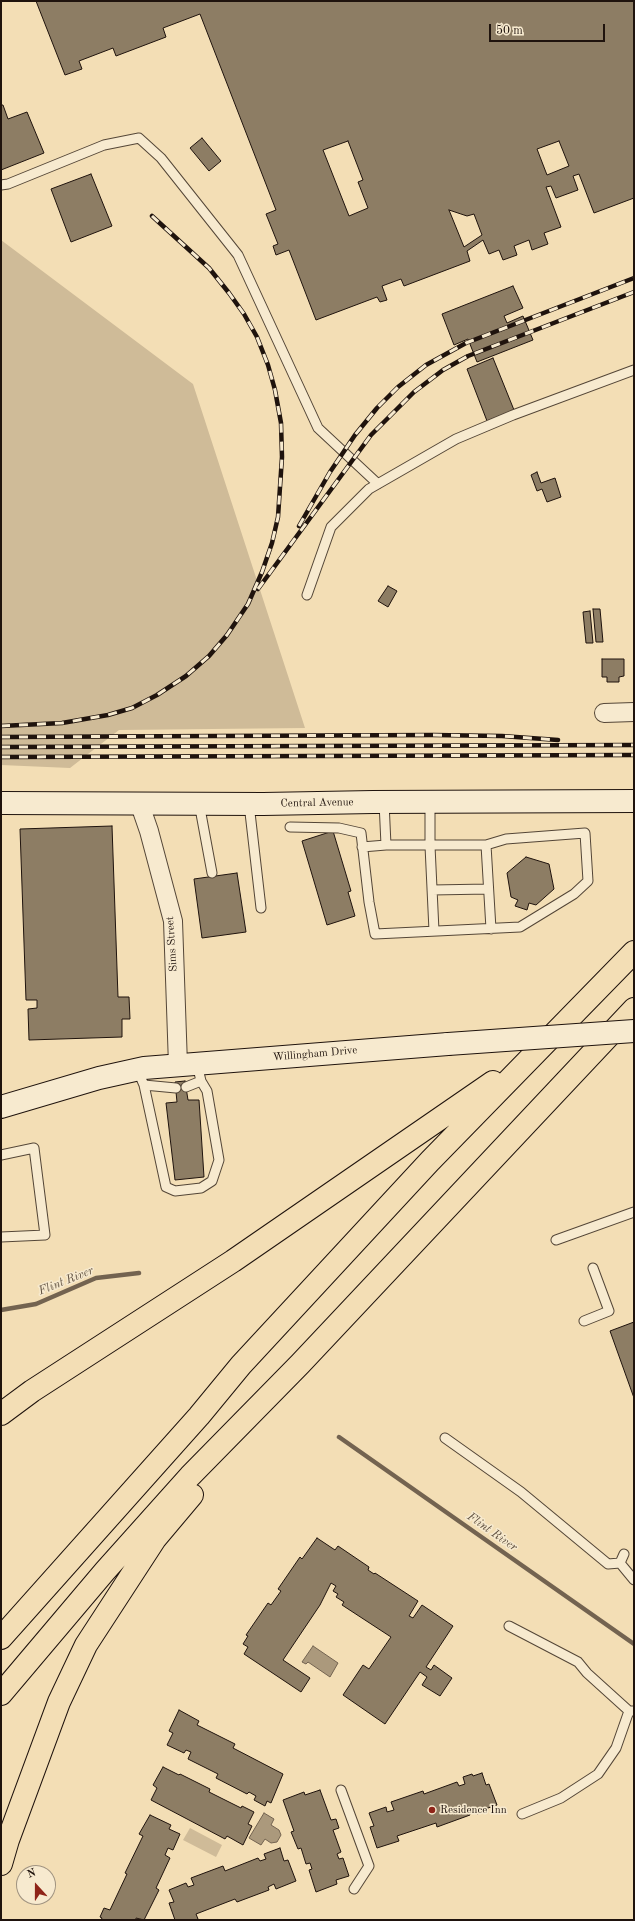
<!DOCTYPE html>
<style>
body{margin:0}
#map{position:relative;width:635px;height:1921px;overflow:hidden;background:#f3deb5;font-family:"Old Standard TT",serif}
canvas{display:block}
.frame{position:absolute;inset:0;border:2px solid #1f130d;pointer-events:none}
.north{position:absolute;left:16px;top:1865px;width:40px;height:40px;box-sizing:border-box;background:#f7eacf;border:1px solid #a19481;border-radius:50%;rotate:339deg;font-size:11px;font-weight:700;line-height:16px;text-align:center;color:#1f130d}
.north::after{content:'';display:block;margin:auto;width:14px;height:18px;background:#8f2418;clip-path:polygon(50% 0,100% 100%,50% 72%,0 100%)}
.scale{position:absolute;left:489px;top:24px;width:116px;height:18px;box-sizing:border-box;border:2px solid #1f130d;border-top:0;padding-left:5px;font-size:12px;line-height:14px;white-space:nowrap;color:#1f130d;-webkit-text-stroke:3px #f7eacf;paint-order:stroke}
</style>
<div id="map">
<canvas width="635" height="1921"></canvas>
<div class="frame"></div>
<div class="north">N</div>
<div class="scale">50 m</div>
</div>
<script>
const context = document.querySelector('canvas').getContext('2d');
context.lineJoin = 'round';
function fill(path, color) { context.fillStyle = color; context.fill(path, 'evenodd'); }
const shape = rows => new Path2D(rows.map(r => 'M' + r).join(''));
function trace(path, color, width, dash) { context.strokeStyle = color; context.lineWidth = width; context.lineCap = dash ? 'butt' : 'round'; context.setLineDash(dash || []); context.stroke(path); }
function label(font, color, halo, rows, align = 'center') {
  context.font = font + ' "Old Standard TT",serif'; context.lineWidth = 3; context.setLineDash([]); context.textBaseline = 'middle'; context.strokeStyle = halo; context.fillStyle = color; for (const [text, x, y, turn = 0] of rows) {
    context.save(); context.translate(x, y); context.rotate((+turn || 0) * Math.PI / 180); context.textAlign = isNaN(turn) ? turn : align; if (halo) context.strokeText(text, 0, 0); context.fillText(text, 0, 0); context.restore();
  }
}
fill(shape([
 [1,240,193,384,305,728,119,730,70,768,1,765],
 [190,1828,222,1845,216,1857,183,1840]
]), '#cfbb98');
const water = shape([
 [313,1646,338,1663,330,1677,308,1662,306,1664,302,1662,313,1646],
 [264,1813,274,1819,271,1825,279,1830,281,1835,277,1842,271,1843,265,1839,261,1845,249,1838,264,1813]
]);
fill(water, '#ab997c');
trace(water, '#736350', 1);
trace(shape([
 [1,1310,36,1304,96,1278,139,1273],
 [339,1437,634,1644]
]), '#736350', 4.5);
const building = shape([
 [36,1,634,1,634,198,594,213,579,174,573,176,578,190,556,198,551,186,546,187,561,227,544,233,548,244,532,250,529,240,514,246,517,255,503,260,499,250,489,254,483,240,467,251,470,261,404,286,401,279,382,286,387,300,380,302,377,297,316,320,289,250,276,255,273,246,278,244,266,214,276,210,200,14,163,28,166,37,116,56,113,48,79,61,82,69,65,75,36,1],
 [348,141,363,180,358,182,368,208,349,216,323,150,348,141],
 [559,141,569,166,547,175,537,149,559,141],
 [449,210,467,216,474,214,482,235,464,247,449,210],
 [1,105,3,105,8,119,27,112,44,153,1,170,1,105],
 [202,138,221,161,209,171,190,148,202,138],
 [91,174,112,226,71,242,51,189,91,174],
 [513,286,523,308,504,316,507,323,523,316,533,340,477,362,468,339,454,345,442,314,513,286],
 [493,358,514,410,487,421,467,369,493,358],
 [537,472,541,483,555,478,561,497,547,502,542,489,537,491,531,475,537,472],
 [388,586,397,591,388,607,378,601,388,586],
 [593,609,600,609,603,642,596,642,593,609],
 [590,611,593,643,586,643,583,612,590,611],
 [602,659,624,659,624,676,619,677,619,682,607,682,607,677,602,677,602,659],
 [112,826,118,997,129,997,130,1019,122,1019,122,1037,29,1040,28,1009,37,1008,37,1000,26,1000,20,829,112,826],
 [333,831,351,891,348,892,355,916,327,925,302,841,333,831],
 [526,857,549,864,554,889,536,905,529,903,527,910,515,906,518,900,511,897,507,873,526,857],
 [237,873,246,932,202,938,194,879,237,873],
 [185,1081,188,1100,199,1100,204,1177,175,1180,166,1103,177,1102,175,1082,185,1081],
 [634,1322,634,1398,610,1331,634,1322],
 [317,1538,335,1550,338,1546,369,1567,368,1570,374,1574,375,1573,418,1601,409,1616,413,1618,422,1605,453,1626,426,1667,431,1670,434,1665,452,1678,440,1696,422,1685,427,1677,420,1672,385,1724,343,1695,363,1665,369,1669,391,1637,342,1605,344,1602,336,1597,338,1594,333,1591,336,1586,331,1583,320,1605,283,1660,310,1678,301,1692,244,1654,248,1647,243,1644,248,1636,246,1635,268,1603,271,1605,281,1591,278,1589,300,1557,302,1559,317,1538],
 [179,1710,199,1721,197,1725,235,1744,233,1748,283,1774,271,1803,267,1801,265,1806,254,1800,256,1796,249,1792,247,1794,216,1778,218,1774,188,1759,191,1752,186,1750,184,1753,167,1745,173,1733,169,1731,179,1710],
 [163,1767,179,1775,180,1774,210,1789,209,1792,241,1808,242,1806,254,1812,248,1824,252,1826,243,1845,227,1836,225,1839,151,1800,157,1788,153,1785,163,1767],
 [482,1773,486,1785,489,1784,497,1805,485,1809,486,1811,477,1814,476,1809,468,1811,470,1815,437,1827,436,1823,397,1836,399,1841,377,1848,370,1827,374,1826,369,1813,386,1807,387,1812,394,1810,391,1802,423,1791,424,1794,457,1782,459,1786,465,1784,463,1777,472,1774,473,1776,482,1773],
 [320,1790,331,1820,336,1819,339,1828,333,1830,341,1852,337,1854,339,1859,343,1858,349,1876,336,1880,337,1884,316,1892,309,1870,312,1869,310,1863,306,1864,301,1848,298,1849,291,1832,294,1831,283,1800,304,1792,305,1795,320,1790],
 [150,1815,171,1825,169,1829,180,1834,173,1850,168,1848,165,1855,170,1858,156,1888,159,1890,144,1920,136,1918,136,1920,101,1920,102,1918,100,1917,104,1908,110,1910,127,1874,125,1873,143,1836,139,1834,150,1815],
 [280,1848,284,1861,288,1860,296,1881,276,1889,274,1884,268,1887,269,1890,237,1902,235,1899,196,1914,198,1919,195,1920,175,1920,169,1903,174,1902,169,1890,186,1883,188,1887,194,1885,191,1878,223,1866,225,1871,258,1858,260,1861,266,1859,264,1854,280,1848]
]);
fill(building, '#8d7d64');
trace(building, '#1f130d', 1);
const lane = shape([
 [1,185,8,184,104,145,139,138,161,158,238,255,318,428,378,484],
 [307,595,331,527,369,489,456,439,513,415,634,370],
 [430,802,430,846,434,931],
 [199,803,212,873],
 [249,804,261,908],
 [290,827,339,828,361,833,369,902,375,934,520,927,574,894,588,881,585,833,506,839,486,845,386,845,384,802],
 [486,845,491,929],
 [362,847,386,845],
 [432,890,488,889],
 [137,1069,144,1085,166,1187,175,1191,201,1188,212,1181,219,1160,207,1091,201,1081,197,1064],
 [144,1085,176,1088],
 [186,1087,201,1081],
 [1,1155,34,1148,45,1235,1,1237],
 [556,1240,634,1212],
 [584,1321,609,1311,593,1268],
 [445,1438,521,1492,608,1564,620,1563,624,1554],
 [620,1563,634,1580],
 [509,1626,578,1662,587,1673,629,1711,634,1711],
 [341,1790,369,1866,354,1889],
 [522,1814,561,1798,598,1774,616,1748,629,1711]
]);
const street = shape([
 [604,713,634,712],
 [139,802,149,831,173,921,178,1065]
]);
const secondary = shape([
 [1,803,263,804,373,802,634,801],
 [1,1107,99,1078,144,1068,448,1044]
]);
const highway = shape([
 [1,1414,32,1391,233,1261,493,1082],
 [1,1638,199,1416,241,1365,430,1161,634,952],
 [1,1694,105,1571,190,1476,300,1364,634,1009],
 [1,1864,8,1840,59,1702,86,1645,155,1539,192,1495]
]);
trace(lane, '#544637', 11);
trace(street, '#544637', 20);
trace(secondary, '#1f130d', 24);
trace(highway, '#1f130d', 24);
trace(lane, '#f7eacf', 9);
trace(street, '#f7eacf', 18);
trace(secondary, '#f7eacf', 22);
trace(highway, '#f3deb5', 22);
const rail = shape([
 [299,526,330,472,355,435,377,408,398,387,426,365,466,343,634,278],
 [258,589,371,435,414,392,443,370,468,356,634,292],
 [1,726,62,723,108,715,132,708,157,695,186,676,209,656,227,635,248,604,262,572,272,543,278,517,282,457,281,423,275,390,268,365,257,337,244,314,229,293,209,268,152,216],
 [1,737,433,735,502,736,558,740],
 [1,747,634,745],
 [1,757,634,755]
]);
trace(rail, '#1f130d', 4.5);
trace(rail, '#f7eacf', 3, [9]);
const secondaryBridge = shape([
 [448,1044,634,1031]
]);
trace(secondaryBridge, '#1f130d', 24, []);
trace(secondaryBridge, '#f7eacf', 22);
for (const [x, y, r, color] of [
 [432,1810,4,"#8f2418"]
]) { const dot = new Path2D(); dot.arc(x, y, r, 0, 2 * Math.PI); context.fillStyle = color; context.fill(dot); trace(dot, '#f7eacf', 1.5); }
label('11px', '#1f130d', '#f7eacf', [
 ["Central Avenue",317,803,-1],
 ["Sims Street",172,944,-94],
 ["Willingham Drive",315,1054,-5]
]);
label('11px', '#1f130d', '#f7eacf', [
 ["Residence Inn",440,1810]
], 'left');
label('italic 12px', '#5e4f3f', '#f7eacf', [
 ["Flint River",66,1281,-22],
 ["Flint River",492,1532,35]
]);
</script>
